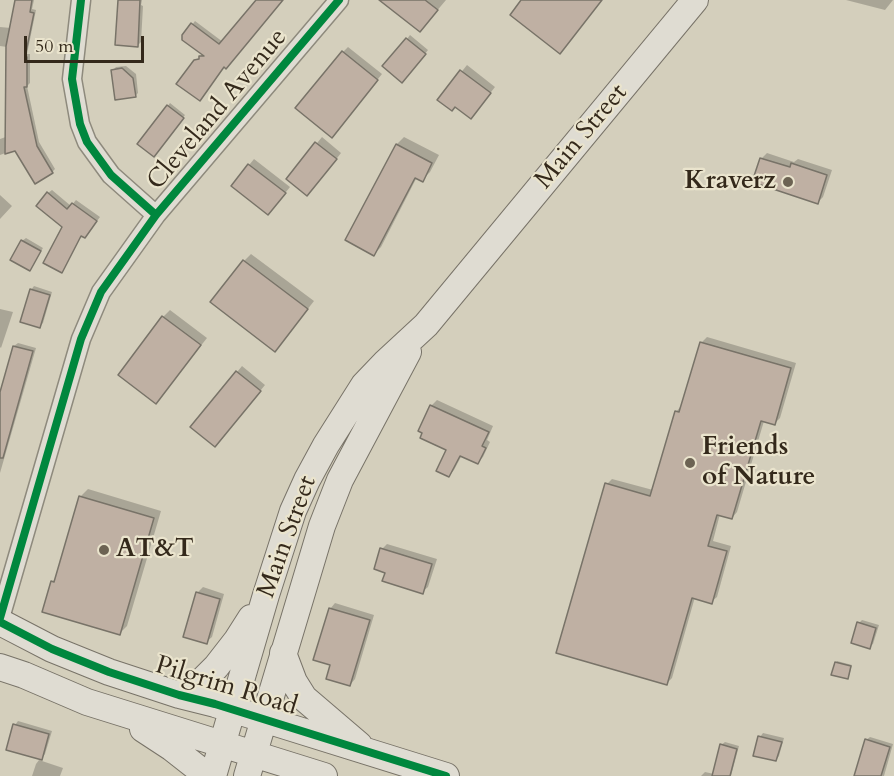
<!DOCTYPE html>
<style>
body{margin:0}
#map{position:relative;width:894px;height:776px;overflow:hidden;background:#d4cfbc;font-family:Cardo,serif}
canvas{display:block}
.scale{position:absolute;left:24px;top:36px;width:120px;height:27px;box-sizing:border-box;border:3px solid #34291b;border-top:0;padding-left:8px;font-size:18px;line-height:21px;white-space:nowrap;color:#34291b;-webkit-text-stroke:4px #eae4cd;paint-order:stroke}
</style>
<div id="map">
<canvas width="894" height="776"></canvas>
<div class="scale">50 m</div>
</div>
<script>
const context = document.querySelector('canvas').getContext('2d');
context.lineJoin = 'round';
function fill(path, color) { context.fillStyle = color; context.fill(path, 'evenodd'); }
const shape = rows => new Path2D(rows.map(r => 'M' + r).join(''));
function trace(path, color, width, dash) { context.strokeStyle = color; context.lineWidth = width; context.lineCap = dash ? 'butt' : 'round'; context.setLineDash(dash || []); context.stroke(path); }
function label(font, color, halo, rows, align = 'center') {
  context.font = font + ' Cardo,serif'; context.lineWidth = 4.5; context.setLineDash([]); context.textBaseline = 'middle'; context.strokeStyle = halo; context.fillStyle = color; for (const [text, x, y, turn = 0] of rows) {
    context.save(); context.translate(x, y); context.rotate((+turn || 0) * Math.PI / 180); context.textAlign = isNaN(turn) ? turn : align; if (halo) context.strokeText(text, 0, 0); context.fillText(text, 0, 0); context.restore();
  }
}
fill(shape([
 [17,0,34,0,32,9,36,10,27,54,30,54,30,83,27,86,39,142,55,169,52,172,16,149,0,155,0,139,14,134,7,47,0,46,0,27,11,28],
 [120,0,142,0,141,5,143,6,141,42,138,45],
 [258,0,281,0,229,63,195,61,203,54,182,38,195,21,223,42],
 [386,0,446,0,425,25],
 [846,0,893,0,885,10],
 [410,35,428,50,406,78,407,39],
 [348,47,382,74,337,130,343,52],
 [467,65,495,87,476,111,439,100],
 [126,66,136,74,138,93,135,96,113,70,116,67],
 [170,103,185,115,156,152,139,144],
 [322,137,341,153,313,189,288,179],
 [404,137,439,155,430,172,422,180,417,177,381,247,374,254,397,144],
 [767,153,794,162,798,159,832,170,823,197,818,202,761,159],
 [254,159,290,187,273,208,233,185],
 [52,190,71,206,76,200,100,217,88,233,82,235,62,271,63,227,48,193],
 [0,195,12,206,0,219],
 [26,238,43,248,30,269,22,241],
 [251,254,314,301,282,342,244,261],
 [34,286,52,292,43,323,40,326,31,290],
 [0,309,13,312,1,348,0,347],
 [170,310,207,338,156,402,163,317],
 [707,337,796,363,780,418,774,424,764,421,737,512,732,518,720,514,713,541,731,546,717,597,711,602,695,597,672,678,667,683,607,484,612,479,653,490,676,412,681,406,701,343],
 [18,343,36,348,0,473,0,396,14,346],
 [242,366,265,385,220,440,193,427],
 [437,400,493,426,487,440,490,442,483,457,478,462,462,455,454,470,449,476,448,449,420,430,431,406],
 [88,489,161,511,127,626,119,634,52,582,57,577,80,497],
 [387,544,437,559,428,587,422,592,387,572,382,549],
 [203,587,224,594,212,637,206,642,197,593],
 [335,603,374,615,355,679,350,685,332,664,330,609],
 [862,620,879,625,873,644,869,647,859,623],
 [837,661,852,665,849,676,836,663],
 [18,721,52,731,45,754,42,758,15,725],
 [763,733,784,738,779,756,776,760,760,737],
 [870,737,893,744,884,776,856,776,866,740],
 [725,742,739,746,731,776,701,776,705,772,714,774,721,745],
 [39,760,63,768,60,776,32,776,36,764]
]), '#0003');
const building = shape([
 [15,0,32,0,30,12,34,13,25,57,27,57,27,87,24,87,37,146,53,173,35,184,15,151,5,154,6,46,15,0],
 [118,0,140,0,138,47,115,45,118,0],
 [256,0,283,0,226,69,224,67,200,101,176,84,194,60,199,59,199,56,204,56,182,40,182,35,191,23,219,44,256,0],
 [379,0,425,0,438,10,420,32,379,0],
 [521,0,602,0,560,54,510,15,521,0],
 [406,38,426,54,402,83,382,66,406,38],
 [342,51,378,80,332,138,295,108,342,51],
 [122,68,133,78,136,97,115,100,111,70,122,68],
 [460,70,491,93,471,119,455,107,452,111,437,100,460,70],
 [167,105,184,118,154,157,137,144,167,105],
 [315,142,337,159,307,196,286,179,315,142],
 [396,144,432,163,423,182,415,178,374,256,345,240,396,144],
 [760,158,790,167,791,163,827,175,818,204,752,182,760,158],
 [248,164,286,193,268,215,231,186,248,164],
 [47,192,67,209,72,203,97,221,85,238,81,236,62,273,43,263,62,227,36,206,47,192],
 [21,240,41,251,30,271,10,260,21,240],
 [243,260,308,309,275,352,210,302,243,260],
 [30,289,50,295,40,328,20,322,30,289],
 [162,316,201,345,156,404,118,375,162,316],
 [700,342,791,368,775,425,761,421,732,519,717,515,708,546,727,551,712,604,692,598,667,685,556,653,605,483,650,496,675,411,679,412,700,342],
 [13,346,33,351,3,458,0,458,0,392,13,346],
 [236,371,261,391,215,447,190,427,236,371],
 [430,405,489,432,482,446,486,448,478,464,460,456,449,477,436,471,446,450,420,438,422,433,418,431,430,405],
 [79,496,154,518,120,635,42,612,51,581,54,582,79,496],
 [380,548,432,564,423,594,382,581,385,573,374,569,380,548],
 [196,592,220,599,207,644,183,637,196,592],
 [329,608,370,620,350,686,326,679,330,665,313,660,329,608],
 [857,622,876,628,870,649,851,643,857,622],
 [835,662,851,666,848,679,831,675,835,662],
 [13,724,49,734,42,760,6,750,13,724],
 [758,736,782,742,776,761,753,756,758,736],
 [865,739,890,747,881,776,854,776,865,739],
 [720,744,737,749,730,776,712,776,720,744]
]);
fill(building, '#bfb0a3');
trace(building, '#787368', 1.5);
const street = shape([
 [81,0,72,79,80,124,87,142,111,175,156,215],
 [0,618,81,339,101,292,156,215,339,0]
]);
const secondary = shape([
 [0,622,52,649,109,672,179,695,215,704,446,776],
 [283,653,294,682,304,698,359,745],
 [0,667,24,675,87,702,324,776],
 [179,695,201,682,216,667,237,640,251,618],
 [143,729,172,748,200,770,203,776],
 [213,776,266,595,293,511,307,480,326,445,364,385,386,362,426,325,695,0],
 [247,776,322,526,340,480,408,352]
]);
trace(street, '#8e8a7d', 21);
trace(secondary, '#787368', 28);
trace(street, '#dfdcd2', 18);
trace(secondary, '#dfdcd2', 26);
trace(shape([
 [81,0,72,79,80,124,87,142,111,175,156,215],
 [0,618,81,339,101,292,156,215,339,0],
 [0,622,52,649,109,672,179,695,215,704,446,776]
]), '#00873e', 8);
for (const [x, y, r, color] of [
 [788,182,6,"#6c6353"],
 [690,463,6,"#6c6353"],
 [104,550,6,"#6c6353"]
]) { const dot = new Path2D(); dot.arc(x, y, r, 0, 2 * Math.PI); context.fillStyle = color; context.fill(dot); trace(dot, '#eae4cd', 2); }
label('26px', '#34291b', '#eae4cd', [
 ["Cleveland Avenue",218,110,-50],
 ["Main Street",582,137,-50],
 ["Main Street",288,537,-70],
 ["Pilgrim Road",226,687,17]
]);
label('bold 26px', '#34291b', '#eae4cd', [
 ["Kraverz",776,182,"right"],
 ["Friends",702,448],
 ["of Nature",702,478],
 ["AT&T",116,550]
], 'left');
</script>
